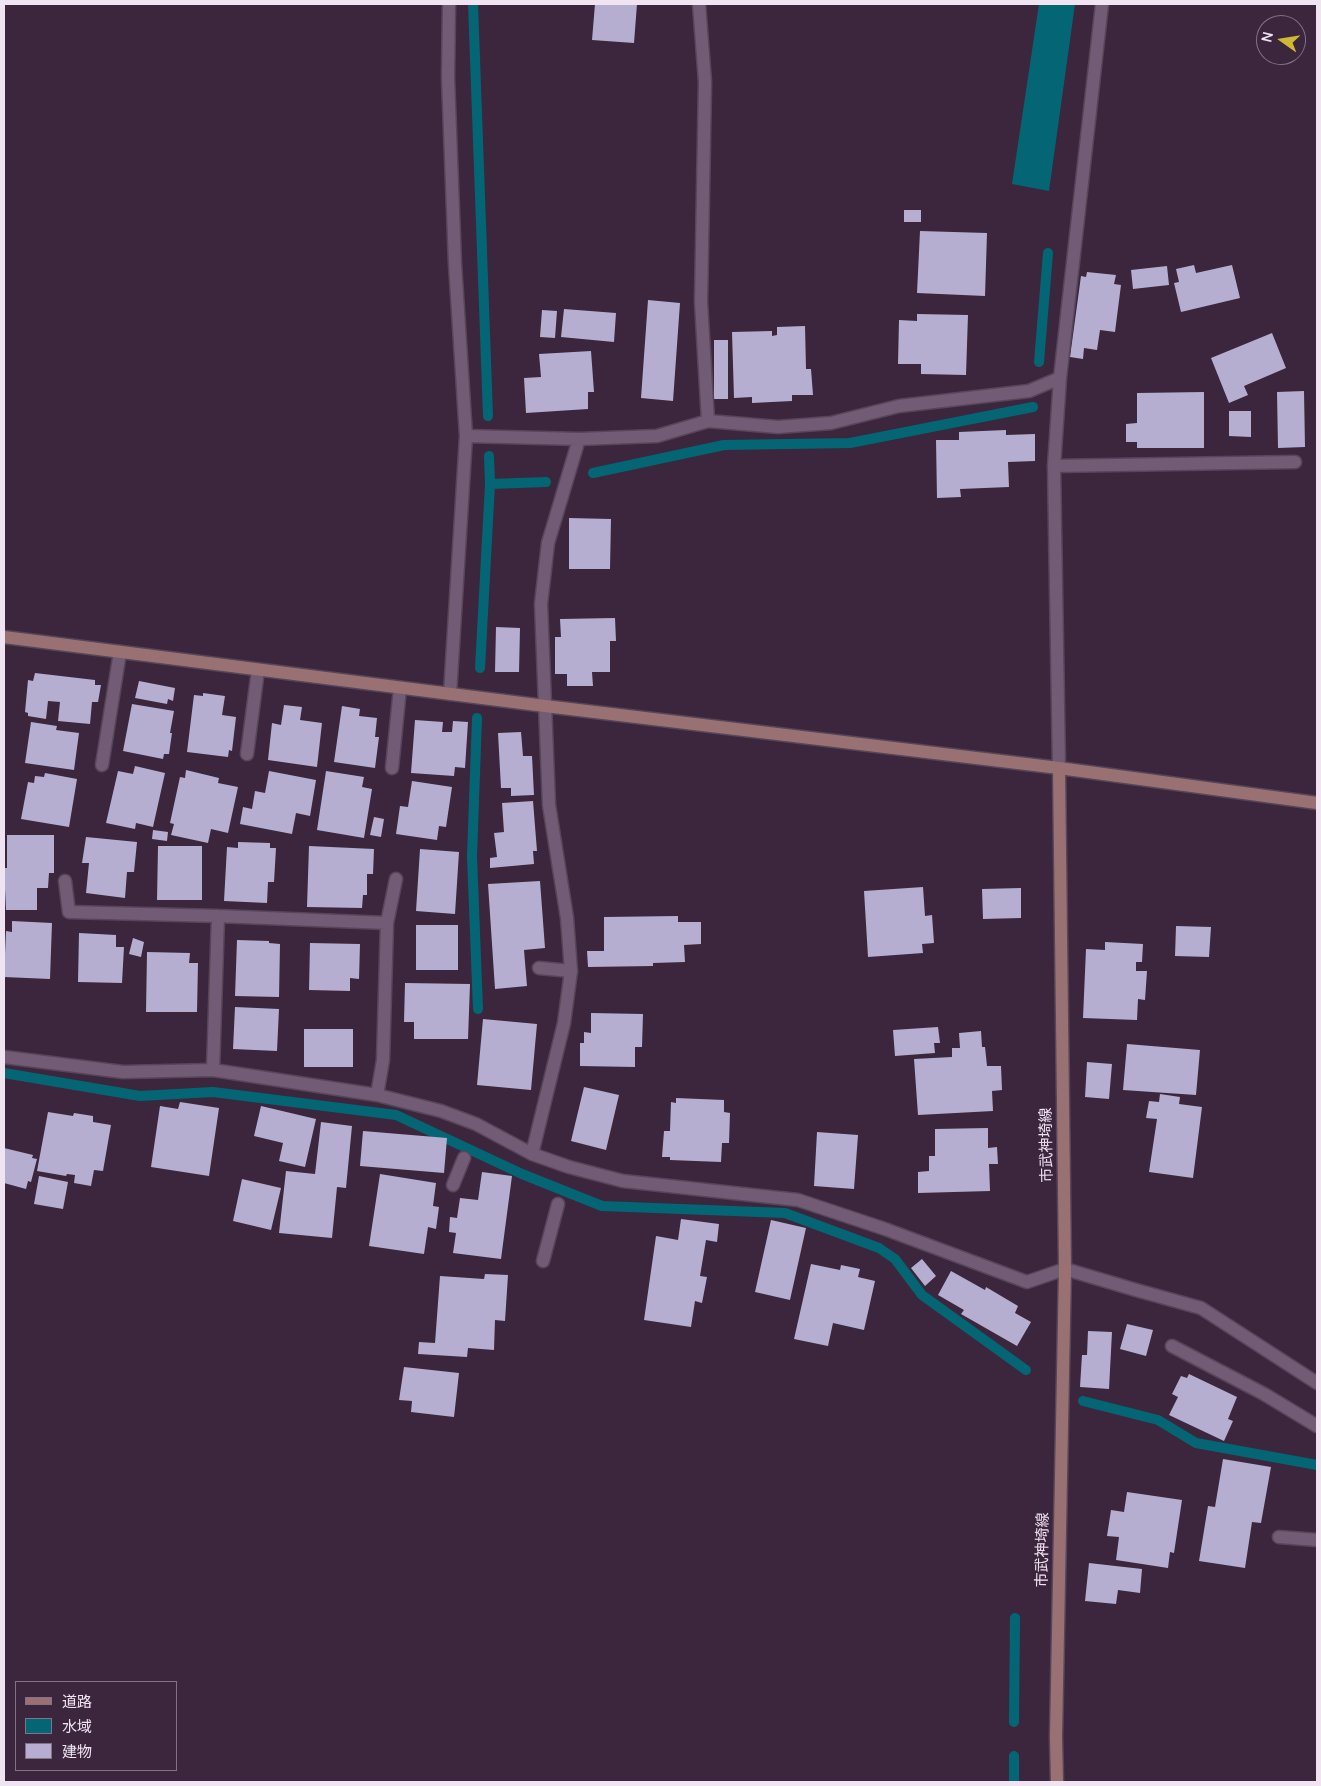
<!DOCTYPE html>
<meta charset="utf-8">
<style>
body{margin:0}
#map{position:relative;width:1321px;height:1786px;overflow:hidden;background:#3b263d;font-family:Manrope,"Noto Sans JP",sans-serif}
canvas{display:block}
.frame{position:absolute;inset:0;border:5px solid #f0e3f2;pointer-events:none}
.legend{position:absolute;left:15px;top:1681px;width:162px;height:90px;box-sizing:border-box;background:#3b263d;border:1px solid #837285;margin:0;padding:6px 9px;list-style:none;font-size:15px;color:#f0e3f2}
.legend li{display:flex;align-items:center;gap:10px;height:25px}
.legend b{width:25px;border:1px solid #837285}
.north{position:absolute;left:1256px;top:15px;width:50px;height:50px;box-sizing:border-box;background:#3b263d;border:1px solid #837285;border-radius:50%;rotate:283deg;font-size:14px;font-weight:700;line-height:20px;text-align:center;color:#f0e3f2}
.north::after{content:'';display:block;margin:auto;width:18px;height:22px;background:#d1b736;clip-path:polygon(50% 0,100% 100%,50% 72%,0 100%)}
</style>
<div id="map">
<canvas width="1321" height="1786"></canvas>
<div class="frame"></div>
<ul class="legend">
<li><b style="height:6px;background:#9a7172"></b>道路</li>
<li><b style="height:14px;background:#046674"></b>水域</li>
<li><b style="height:14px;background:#b6aed0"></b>建物</li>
</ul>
<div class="north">N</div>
</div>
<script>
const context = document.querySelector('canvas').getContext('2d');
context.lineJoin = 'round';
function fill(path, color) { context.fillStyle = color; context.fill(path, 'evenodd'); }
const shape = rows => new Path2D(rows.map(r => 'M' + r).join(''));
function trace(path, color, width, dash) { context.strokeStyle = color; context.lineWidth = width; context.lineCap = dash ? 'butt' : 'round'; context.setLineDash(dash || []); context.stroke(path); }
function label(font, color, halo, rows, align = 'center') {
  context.font = font + ' Manrope,"Noto Sans JP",sans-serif'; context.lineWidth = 5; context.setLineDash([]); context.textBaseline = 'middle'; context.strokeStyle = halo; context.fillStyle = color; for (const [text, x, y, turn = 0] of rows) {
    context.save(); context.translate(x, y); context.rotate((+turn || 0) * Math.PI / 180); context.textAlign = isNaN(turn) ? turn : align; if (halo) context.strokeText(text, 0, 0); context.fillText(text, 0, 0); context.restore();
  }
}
fill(shape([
 [1039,4,1075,4,1049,191,1012,184]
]), '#046674');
trace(shape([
 [473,4,488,416],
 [1039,362,1048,253],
 [489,456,490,484],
 [593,473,724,445,850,443,1033,407],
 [480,668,490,484,546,482],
 [477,718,472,856,478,1009],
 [4,1073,140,1096,213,1092,396,1115,522,1174,602,1206,785,1213,879,1248,895,1259,922,1295,1026,1370],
 [1083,1401,1158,1420,1196,1443,1317,1465],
 [1014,1722,1015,1618],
 [1014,1782,1014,1756]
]), '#046674', 10);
fill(shape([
 [595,4,637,4,634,43,592,40],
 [904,210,921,210,921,222,904,222],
 [920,231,987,233,985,296,917,293],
 [1194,265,1196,273,1232,265,1240,298,1181,312,1174,283,1179,282,1176,269],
 [1167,266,1169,285,1133,289,1131,270],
 [1087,272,1116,275,1114,284,1121,285,1115,332,1100,330,1097,350,1084,348,1083,359,1070,357,1081,276,1086,277],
 [648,300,680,303,673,401,641,398],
 [564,309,616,313,614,342,561,337],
 [542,310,557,311,555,338,540,337],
 [917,314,968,315,966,375,921,374,921,364,898,364,899,320,917,321],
 [805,326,806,369,811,369,813,395,792,395,792,401,752,403,752,397,734,398,732,332,772,331,772,336,777,335,777,327],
 [1272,333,1286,368,1244,386,1248,395,1229,403,1211,358],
 [714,340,728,340,728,399,714,399],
 [591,351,594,392,588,392,588,409,526,413,524,378,541,377,539,354],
 [1304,391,1305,447,1278,448,1277,392],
 [1204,392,1204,448,1137,448,1137,442,1126,442,1126,424,1137,423,1137,393],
 [1229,411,1251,411,1251,437,1229,436],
 [1006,430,1006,435,1035,434,1035,461,1008,462,1009,487,960,489,961,497,937,498,936,440,959,440,959,432],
 [569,518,611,519,610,569,569,569],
 [615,618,616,641,610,641,610,672,592,672,593,686,567,686,567,674,555,674,555,637,561,637,560,619],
 [496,627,520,628,519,672,495,672],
 [35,673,95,680,95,685,101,685,98,702,92,702,90,724,58,721,60,702,48,701,46,719,28,716,28,713,25,712,28,680,33,681],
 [139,681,175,688,173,701,168,699,167,704,135,698],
 [203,693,225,696,222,715,236,717,232,751,229,750,228,757,187,752,194,695,203,696],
 [132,704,174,711,170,733,172,733,169,754,164,754,163,759,123,751],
 [284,705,302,707,300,720,322,723,317,767,268,760,272,723,281,725],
 [342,706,360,709,359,716,377,718,375,737,379,737,375,768,334,762],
 [415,720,443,722,442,732,452,732,453,721,468,722,465,768,455,767,454,776,411,773],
 [31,722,57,726,56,730,79,733,74,770,25,763],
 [521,732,523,756,532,756,534,795,511,796,511,788,501,788,498,733],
 [135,766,165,773,153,827,136,823,135,829,106,823,118,771,133,774],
 [186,770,219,778,218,783,238,787,228,833,211,829,208,843,171,835,174,824,170,823,180,777,185,778],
 [269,771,316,780,310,816,296,813,292,834,240,824,243,807,252,809,255,791,265,793],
 [326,771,364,777,362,787,372,789,364,838,317,830],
 [45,773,77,779,69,827,21,819,28,782,34,783,35,776,44,777],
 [412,781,452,787,446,827,439,826,437,840,396,834,400,806,408,807],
 [533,801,537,851,533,851,534,864,490,868,490,858,497,857,494,833,504,832,502,803],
 [374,817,384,819,381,837,370,835],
 [153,830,168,832,167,841,152,839],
 [7,835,54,835,54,873,49,873,48,888,37,888,37,910,6,910,4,868,7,868],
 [86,837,137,842,134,872,127,872,125,898,86,893,89,863,82,863],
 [238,842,270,843,270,848,276,848,274,882,268,882,267,903,224,901,227,847,238,848],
 [158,846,202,846,202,900,157,900],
 [309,846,374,849,373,874,367,874,367,895,363,895,362,908,307,907],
 [420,849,459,852,455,914,416,911],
 [540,881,545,948,524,950,527,986,495,989,488,884],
 [923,887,925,916,932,915,934,943,922,944,923,953,868,957,864,891],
 [1021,888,1021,918,983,919,982,889],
 [678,916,678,922,701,922,701,944,684,945,685,962,653,963,653,966,588,967,587,951,604,951,604,917],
 [12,921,52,923,50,979,4,977,6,931,12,932],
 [416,925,458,925,458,970,416,970],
 [1176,926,1211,927,1209,957,1175,956],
 [79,933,116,935,116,947,124,947,122,983,78,982],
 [133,938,144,942,141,957,129,954],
 [237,940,269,941,269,943,280,944,279,997,235,996],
 [1105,942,1143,944,1142,962,1136,962,1136,971,1147,971,1145,1000,1138,999,1137,1020,1083,1018,1086,949,1105,950],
 [310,943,360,944,359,979,350,978,350,991,309,990],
 [147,952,190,953,189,963,198,963,197,1012,146,1012],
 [405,983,470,984,468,1039,414,1039,414,1022,404,1022],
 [235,1007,279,1009,277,1051,233,1049],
 [591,1013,643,1014,642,1047,635,1047,635,1067,580,1066,580,1043,584,1043,584,1032,591,1033],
 [483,1019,537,1024,531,1090,477,1085],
 [938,1027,940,1043,934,1043,935,1053,895,1056,893,1030],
 [304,1029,353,1029,353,1067,304,1067],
 [981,1031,982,1047,985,1047,987,1066,1001,1066,1002,1090,992,1091,993,1111,918,1115,914,1059,952,1057,952,1048,960,1048,959,1033],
 [1127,1044,1200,1050,1196,1095,1123,1090],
 [1087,1062,1112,1064,1109,1099,1085,1097],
 [584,1087,619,1095,606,1150,571,1141],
 [1160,1094,1180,1097,1179,1104,1202,1107,1193,1178,1149,1172,1157,1119,1146,1118,1149,1101,1159,1102],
 [676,1098,724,1100,724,1112,730,1113,729,1143,722,1143,721,1162,670,1160,670,1157,662,1157,664,1131,670,1131,671,1102,676,1103],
 [180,1102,219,1108,209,1176,151,1167,160,1106,178,1109],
 [261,1106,316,1119,305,1167,279,1161,283,1143,254,1136],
 [48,1112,73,1116,74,1113,93,1116,93,1122,111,1125,103,1171,94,1170,91,1186,74,1183,75,1175,67,1174,66,1176,37,1171],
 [321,1122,352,1126,346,1188,337,1187,332,1238,279,1233,286,1171,315,1174],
 [988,1128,988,1148,997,1147,998,1164,989,1164,990,1191,918,1193,918,1172,929,1171,929,1156,935,1156,935,1129],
 [363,1131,447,1138,444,1173,360,1166],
 [817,1132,858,1135,854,1189,814,1186],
 [4,1148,33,1155,32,1158,37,1159,31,1182,28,1181,26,1189,4,1183],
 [482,1172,512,1176,501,1259,453,1253,456,1233,449,1232,450,1217,457,1218,460,1198,478,1200],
 [380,1174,436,1183,433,1206,439,1207,436,1229,428,1227,424,1254,369,1246],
 [39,1176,68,1182,63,1209,34,1204],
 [242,1179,281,1188,271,1230,233,1221],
 [681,1219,719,1224,717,1242,706,1240,700,1276,707,1277,702,1303,695,1301,691,1327,644,1320,656,1236,678,1240],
 [771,1220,806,1228,790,1300,755,1292],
 [922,1259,936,1276,925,1286,911,1268],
 [811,1264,840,1270,841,1265,860,1269,858,1277,875,1281,864,1330,833,1323,828,1346,794,1339],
 [951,1271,985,1290,986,1287,1018,1306,1015,1313,1031,1322,1017,1346,961,1314,964,1310,938,1295],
 [485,1274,508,1275,505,1321,495,1320,494,1350,468,1348,467,1357,418,1354,419,1342,435,1343,440,1276,484,1279],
 [1127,1324,1153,1330,1146,1356,1120,1349],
 [1088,1331,1112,1332,1109,1389,1080,1387,1082,1355,1087,1355],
 [404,1367,459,1373,454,1417,411,1412,412,1401,399,1400],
 [1189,1374,1237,1397,1228,1419,1233,1421,1224,1441,1169,1415,1178,1397,1172,1394,1181,1376,1187,1378],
 [1223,1459,1271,1467,1261,1523,1252,1522,1245,1568,1199,1561,1208,1506,1215,1507],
 [1127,1492,1182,1500,1174,1553,1170,1552,1168,1568,1116,1560,1119,1537,1107,1536,1111,1510,1124,1512],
 [1089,1563,1142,1569,1140,1593,1118,1590,1116,1604,1085,1601]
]), '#b6aed0');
const lane = shape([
 [1054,466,1295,462],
 [247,754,258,670],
 [102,765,120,652],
 [392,768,400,688],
 [539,968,571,971],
 [453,1185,464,1158],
 [543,1261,558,1204],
 [1172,1346,1264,1394,1317,1426],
 [1279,1537,1317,1540]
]);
const street = shape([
 [449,4,448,78,455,264,466,436,450,694],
 [699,4,705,82,701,302,708,421],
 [466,436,579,439,657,436,708,421,778,427,831,423,899,406,1029,391,1060,378],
 [1059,768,1054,466,1060,378,1102,4],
 [65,881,69,912,218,916,387,923,383,1060,377,1095],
 [387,923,396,879],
 [4,1057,123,1072,213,1070,377,1095,441,1111,476,1124,532,1154,569,1167,623,1181,798,1200,885,1229,1027,1282,1065,1269,1136,1290,1201,1308,1317,1383],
 [213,1070,218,916],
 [532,1154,564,1023,571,971,567,918,549,805,541,604,548,543,579,439]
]);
const secondary = shape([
 [4,637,545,706,1059,768,1317,803],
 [1057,1782,1056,1737,1065,1269,1059,768]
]);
trace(lane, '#57455a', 15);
trace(street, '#57455a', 15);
trace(secondary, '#57455a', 15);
trace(lane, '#725b74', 12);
trace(street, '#725b74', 12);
trace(secondary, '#9a7172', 12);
label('15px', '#f0e3f2', '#3b263d', [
 ["市武神埼線",1047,1145,-91],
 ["市武神埼線",1043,1550,-89]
]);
</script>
